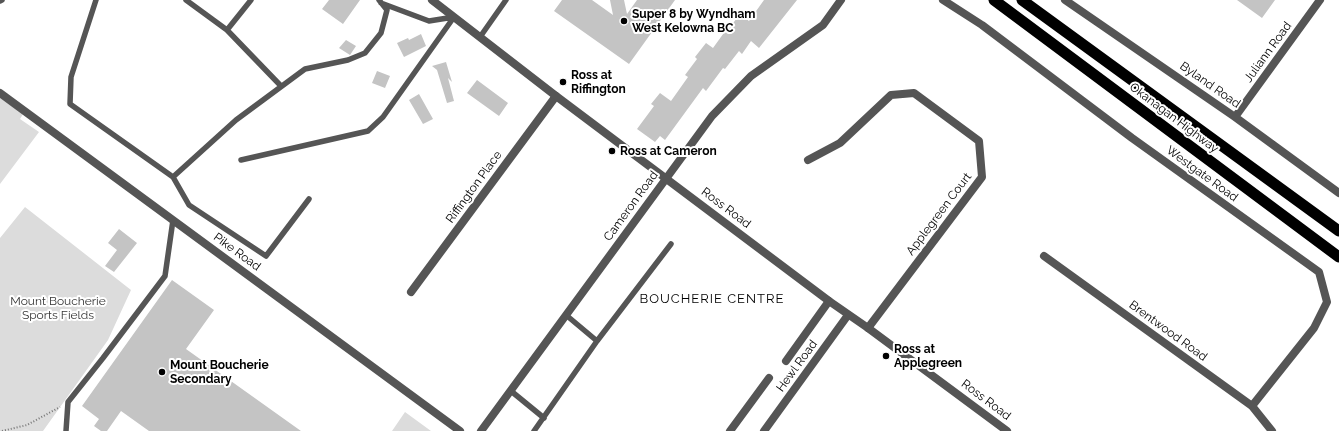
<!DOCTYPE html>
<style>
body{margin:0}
canvas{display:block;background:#fff}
</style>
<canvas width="1339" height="431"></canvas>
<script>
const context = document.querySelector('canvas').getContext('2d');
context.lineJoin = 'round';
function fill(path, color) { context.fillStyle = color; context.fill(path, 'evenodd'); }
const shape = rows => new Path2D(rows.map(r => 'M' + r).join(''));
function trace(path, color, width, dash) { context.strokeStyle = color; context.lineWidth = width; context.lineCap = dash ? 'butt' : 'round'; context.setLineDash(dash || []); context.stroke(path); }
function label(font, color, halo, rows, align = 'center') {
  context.font = font + ' Raleway,sans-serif'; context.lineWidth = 4; context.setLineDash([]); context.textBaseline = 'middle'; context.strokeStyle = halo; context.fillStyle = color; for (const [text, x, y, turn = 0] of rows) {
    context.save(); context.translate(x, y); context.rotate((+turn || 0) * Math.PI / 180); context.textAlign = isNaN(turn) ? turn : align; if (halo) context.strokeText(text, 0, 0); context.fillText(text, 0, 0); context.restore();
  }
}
fill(shape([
 [0,98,23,114,20,119,39,132,0,184],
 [25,207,131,290,108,340,43,431,0,431,0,238],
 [405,412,431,431,392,431]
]), '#dcdcdc');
fill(shape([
 [329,0,360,0,343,24,322,9],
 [562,0,592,0,613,15,610,0,624,0,627,14,637,0,675,0,629,64,554,11],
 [764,0,797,0,759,48,751,41,742,54,739,51,725,69,723,68,706,91,703,88,665,140,660,136,655,142,637,129,654,106,651,104,660,93,671,101,688,77,685,75,697,59,695,57,706,43,713,48,726,30,727,31,740,14,749,21],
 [1237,0,1275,0,1262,18],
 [421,34,426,46,404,57,397,43,408,38,409,40],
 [346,40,356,46,350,55,339,48],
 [446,62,452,82,448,78,454,101,447,103,437,70,432,66],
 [377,71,390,76,385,88,372,83],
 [477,80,508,103,499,116,467,93],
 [419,94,433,119,423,124,409,100],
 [119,229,137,243,114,272,105,266,117,250,108,243],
 [172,280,214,310,186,349,301,431,149,431,121,411,107,431,101,431,94,426,99,419,82,406]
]), '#c4c4c4');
trace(shape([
 [2,431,27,425,60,407]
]), '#777', 2, [1, 2]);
trace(shape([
 [96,0,71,77,70,104,173,177,236,120,305,69,348,60,365,53,381,33,387,10,379,0],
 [186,0,227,30,281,86],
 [0,1,2,0],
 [227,30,251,0],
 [480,37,506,0],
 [241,160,368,131,383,117,454,17,429,21,381,3],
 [173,177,189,205,266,256,309,199],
 [566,315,597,341,671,244],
 [511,391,544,418],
 [66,431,68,402,103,358,165,276,173,220],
 [534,431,597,341]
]), '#555', 5.5);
trace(shape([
 [943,0,982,25,1132,138,1319,272,1327,302,1314,328,1252,406],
 [1065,0,1235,117,1339,193],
 [0,93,460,431],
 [1235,117,1320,0],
 [808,160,840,143,891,95,914,93,979,141,982,177,868,328],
 [1044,256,1252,406,1272,431],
 [411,292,556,96],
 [786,361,829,301],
 [481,431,712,116,751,76,823,25,841,0],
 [730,431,769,378],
 [764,431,848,315]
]), '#555', 8);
trace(shape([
 [432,0,556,96,829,301,868,328,1007,431]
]), '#555', 8);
trace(shape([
 [994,0,1339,257],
 [1022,0,1339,231]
]), '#000', 11);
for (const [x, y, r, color] of [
 [624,21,4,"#000"],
 [563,82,4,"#000"],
 [612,151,4,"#000"],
 [886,356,4,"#000"],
 [162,372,4,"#000"]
]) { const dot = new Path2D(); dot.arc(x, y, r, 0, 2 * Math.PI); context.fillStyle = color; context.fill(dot); trace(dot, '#fff', 1.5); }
label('bold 12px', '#000', '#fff', [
 ["Super 8 by Wyndham",632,14],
 ["West Kelowna BC",632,28],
 ["Ross at",571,75],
 ["Riffington",571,89],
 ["Ross at Cameron",620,151],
 ["Ross at",894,349],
 ["Applegreen",894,363],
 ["Mount Boucherie",170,365],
 ["Secondary",170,379]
], 'left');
label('12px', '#000', '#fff', [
 ["Juliann Road",1268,52,-54],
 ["Byland Road",1210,85,35],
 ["Okanagan Highway",1174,118,37],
 ["Westgate Road",1202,174,36],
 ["Riffington Place",474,187,-54],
 ["Cameron Road",631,206,-54],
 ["Ross Road",726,208,37],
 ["Applegreen Court",939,214,-53],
 ["Pike Road",237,252,36],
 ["Brentwood Road",1168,331,36],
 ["Hewl Road",797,366,-54],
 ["Ross Road",986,400,37]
]);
label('12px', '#333', '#fff', [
 ["Mount Boucherie",58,301],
 ["Sports Fields",58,315]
]);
context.letterSpacing = '1px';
label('13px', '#000', '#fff', [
 ["BOUCHERIE CENTRE",712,299]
]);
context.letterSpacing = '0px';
</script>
